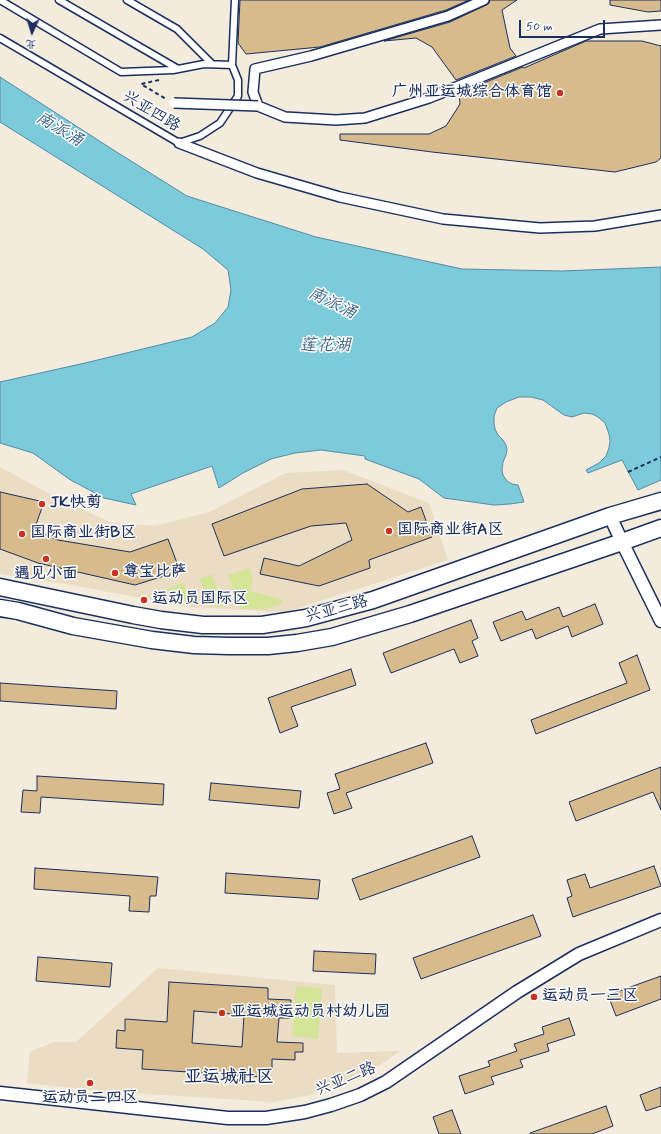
<!DOCTYPE html>
<meta charset="utf-8">
<style>
body{margin:0}
#map{position:relative;width:661px;height:1134px;overflow:hidden;background:#f3ebdc;font-family:Mynerve,"LXGW WenKai TC",sans-serif}
canvas{display:block}
.north{position:absolute;left:12px;top:12px;width:40px;height:40px;-webkit-text-stroke:3px #fff;paint-order:stroke;rotate:184deg;font-size:11px;font-weight:700;line-height:16px;text-align:center;color:#1b2f5e}
.north::after{content:'';display:block;margin:auto;width:14px;height:18px;background:#1b2f5e;clip-path:polygon(50% 0,100% 100%,50% 72%,0 100%)}
.scale{position:absolute;left:519px;top:20px;width:86px;height:18px;box-sizing:border-box;border:2px solid #1b2f5e;border-top:0;padding-left:5px;font-size:12px;line-height:14px;white-space:nowrap;color:#1b2f5e;-webkit-text-stroke:3px #fff;paint-order:stroke}
</style>
<div id="map">
<canvas width="661" height="1134"></canvas>
<div class="north">北</div>
<div class="scale">50 m</div>
</div>
<script>
const context = document.querySelector('canvas').getContext('2d');
context.lineJoin = 'round';
function fill(path, color) { context.fillStyle = color; context.fill(path, 'evenodd'); }
const shape = rows => new Path2D(rows.map(r => 'M' + r).join(''));
function trace(path, color, width, dash) { context.strokeStyle = color; context.lineWidth = width; context.lineCap = dash ? 'butt' : 'round'; context.setLineDash(dash || []); context.stroke(path); }
function label(font, color, halo, rows, align = 'center') {
  context.font = font + ' Mynerve,"LXGW WenKai TC",sans-serif'; context.lineWidth = 3; context.setLineDash([]); context.textBaseline = 'middle'; context.strokeStyle = halo; context.fillStyle = color; for (const [text, x, y, turn = 0] of rows) {
    context.save(); context.translate(x, y); context.rotate((+turn || 0) * Math.PI / 180); context.textAlign = isNaN(turn) ? turn : align; if (halo) context.strokeText(text, 0, 0); context.fillText(text, 0, 0); context.restore();
  }
}
fill(shape([
 [0,467,57,498,110,522,155,526,209,512,286,473,343,470,429,503,448,560,295,609,281,612,190,607,71,585,0,574],
 [158,968,335,985,337,1053,400,1051,360,1079,306,1096,274,1102,100,1091,27,1083,30,1052,54,1042,76,1042]
]), '#ebddc4');
fill(shape([
 [250,568,253,580,250,591,281,599,283,604,263,609,240,609,228,575],
 [212,574,223,607,209,605,200,579],
 [183,582,192,604,158,594],
 [296,986,322,988,318,1039,292,1036]
]), '#d4e498');
const water = shape([
 [0,77,115,151,187,196,316,237,462,269,562,271,661,267,661,480,638,490,622,460,588,473,586,470,599,463,606,456,609,448,610,441,609,434,605,423,598,417,592,414,584,413,572,417,564,415,543,400,531,397,519,397,506,402,497,408,494,416,494,423,495,429,498,435,503,440,506,445,507,450,506,455,503,462,502,470,503,475,507,481,512,484,518,485,524,502,510,504,494,505,444,498,419,479,365,459,365,456,321,450,295,453,271,459,243,473,219,488,212,466,131,494,136,505,104,498,69,479,33,453,0,443,0,382,85,363,192,337,215,323,228,307,231,290,228,270,203,249,0,122,0,77]
]);
fill(water, '#7ccada');
trace(water, '#558ca8', 1);
const building = shape([
 [240,0,469,0,446,10,320,47,246,54,238,43,240,0],
 [490,0,517,0,502,10,510,48,516,56,456,80,432,47,416,38,384,41,450,22,486,5,489,3,490,0],
 [610,0,661,0,661,11,648,12,610,5,610,0],
 [586,41,642,41,661,46,661,158,656,162,615,172,432,152,340,140,340,134,429,134,446,126,460,104,459,93,523,67,524,68,586,41],
 [367,484,408,512,421,507,432,537,369,560,370,568,319,586,260,574,264,558,299,566,352,540,346,523,311,526,224,556,212,524,302,489,367,484],
 [0,492,44,502,34,530,58,540,130,552,168,539,180,571,135,585,38,563,0,549,0,492],
 [595,604,603,624,572,637,568,626,536,639,532,629,501,641,493,622,522,611,526,620,559,607,563,617,595,604],
 [471,620,478,638,472,641,478,656,460,663,454,649,391,673,383,653,471,620],
 [637,655,650,690,536,734,531,720,627,683,619,663,637,655],
 [351,669,356,685,291,707,298,726,280,733,268,698,351,669],
 [0,683,117,691,116,709,0,701,0,683],
 [426,743,433,763,346,793,352,808,334,814,327,793,340,789,335,774,426,743],
 [661,767,661,810,653,792,576,821,569,802,661,767],
 [37,776,164,784,163,805,41,797,40,813,21,812,23,790,37,791,37,776],
 [211,783,301,791,299,808,209,800,211,783],
 [472,836,480,857,360,900,352,879,472,836],
 [654,866,661,886,573,917,567,898,572,896,567,880,585,874,590,888,654,866],
 [35,868,158,877,156,896,150,896,149,912,129,911,130,896,34,889,35,868],
 [226,873,320,880,318,899,225,893,226,873],
 [533,915,541,936,421,979,413,958,533,915],
 [314,951,376,954,375,974,313,971,314,951],
 [38,957,112,963,110,987,36,981,38,957],
 [661,976,661,999,616,1016,608,995,661,976],
 [169,982,268,988,268,999,291,1000,290,1018,279,1018,277,1042,303,1043,303,1052,295,1052,295,1060,272,1059,272,1070,265,1069,265,1077,142,1069,143,1050,116,1048,117,1030,125,1031,125,1019,167,1022,169,982],
 [194,1011,244,1015,242,1047,192,1043,194,1011],
 [569,1018,575,1035,547,1044,549,1051,520,1060,523,1067,491,1077,494,1084,465,1094,459,1076,490,1066,488,1061,517,1051,514,1044,544,1034,542,1027,569,1018],
 [661,1087,661,1106,646,1111,640,1095,661,1087],
 [606,1106,613,1126,592,1134,530,1134,530,1133,606,1106],
 [452,1110,461,1134,439,1134,433,1117,452,1110]
]);
fill(building, '#d7bb8c');
trace(building, '#1b2f5e', 1);
const service = shape([
 [0,0,121,72,173,70,204,64,232,65],
 [59,0,178,69],
 [127,0,177,29,212,64],
 [0,38,179,143,200,136,220,123,238,96,238,80,232,65,235,0]
]);
const pedestrian = shape([
 [484,0,448,16,311,56,255,69,253,92,258,106,285,117,336,120,365,118,429,98,600,29,661,25],
 [179,143,257,173,340,197,443,219,540,228,595,226,661,215]
]);
const minor = shape([
 [610,516,622,542,661,621],
 [0,1093,228,1118,266,1118,305,1112,331,1105,360,1095,386,1082,517,992,579,954,661,920]
]);
const tertiary = shape([
 [0,587,133,615,161,620,203,625,262,625,306,618,373,600,610,516,661,501],
 [0,608,18,611,73,626,152,640,194,645,229,646,268,646,297,643,332,637,410,614,622,542,661,528]
]);
trace(service, '#1b2f5e', 9);
trace(pedestrian, '#1b2f5e', 12);
trace(minor, '#1b2f5e', 15);
trace(tertiary, '#1b2f5e', 19);
trace(shape([
 [159,80,141,84,166,99],
 [628,472,661,457]
]), '#1b2f5e', 2, [4, 3]);
trace(service, '#fff', 6);
trace(pedestrian, '#fff', 9);
trace(minor, '#fff', 12);
trace(tertiary, '#fff', 16);
const pedestrianBridge = shape([
 [174,103,258,106]
]);
trace(pedestrianBridge, '#1b2f5e', 12, []);
trace(pedestrianBridge, '#fff', 9);
for (const [x, y, r, color] of [
 [560,93,4,"#c8321e"],
 [42,504,4,"#c8321e"],
 [389,531,4,"#c8321e"],
 [22,534,4,"#c8321e"],
 [46,559,4,"#c8321e"],
 [115,573,4,"#c8321e"],
 [144,600,4,"#c8321e"],
 [534,997,4,"#c8321e"],
 [222,1013,4,"#c8321e"],
 [90,1083,4,"#c8321e"]
]) { const dot = new Path2D(); dot.arc(x, y, r, 0, 2 * Math.PI); context.fillStyle = color; context.fill(dot); trace(dot, '#fff', 1.5); }
label('bold 16px', '#1b2f5e', '#fff', [
 ["广州亚运城综合体育馆",552,93,"right"],
 ["JK快剪",50,504],
 ["国际商业街A区",397,531],
 ["国际商业街B区",30,534],
 ["尊宝比萨",123,573],
 ["遇见小面",46,575,"center"],
 ["运动员国际区",152,600],
 ["运动员一三区",542,997],
 ["亚运城运动员村幼儿园",230,1013],
 ["运动员二四区",90,1099,"center"]
], 'left');
label('16px', '#1b2f5e', '#fff', [
 ["兴亚四路",151,112,31],
 ["兴亚三路",337,610,-15],
 ["兴亚二路",346,1080,-22]
]);
label('italic 17px', '#385e83', '#fff', [
 ["南派涌",59,130,31],
 ["南派涌",332,304,26],
 ["莲花湖",325,346]
]);
label('bold 18px', '#1b2f5e', '#fff', [
 ["亚运城社区",229,1078]
]);
</script>
